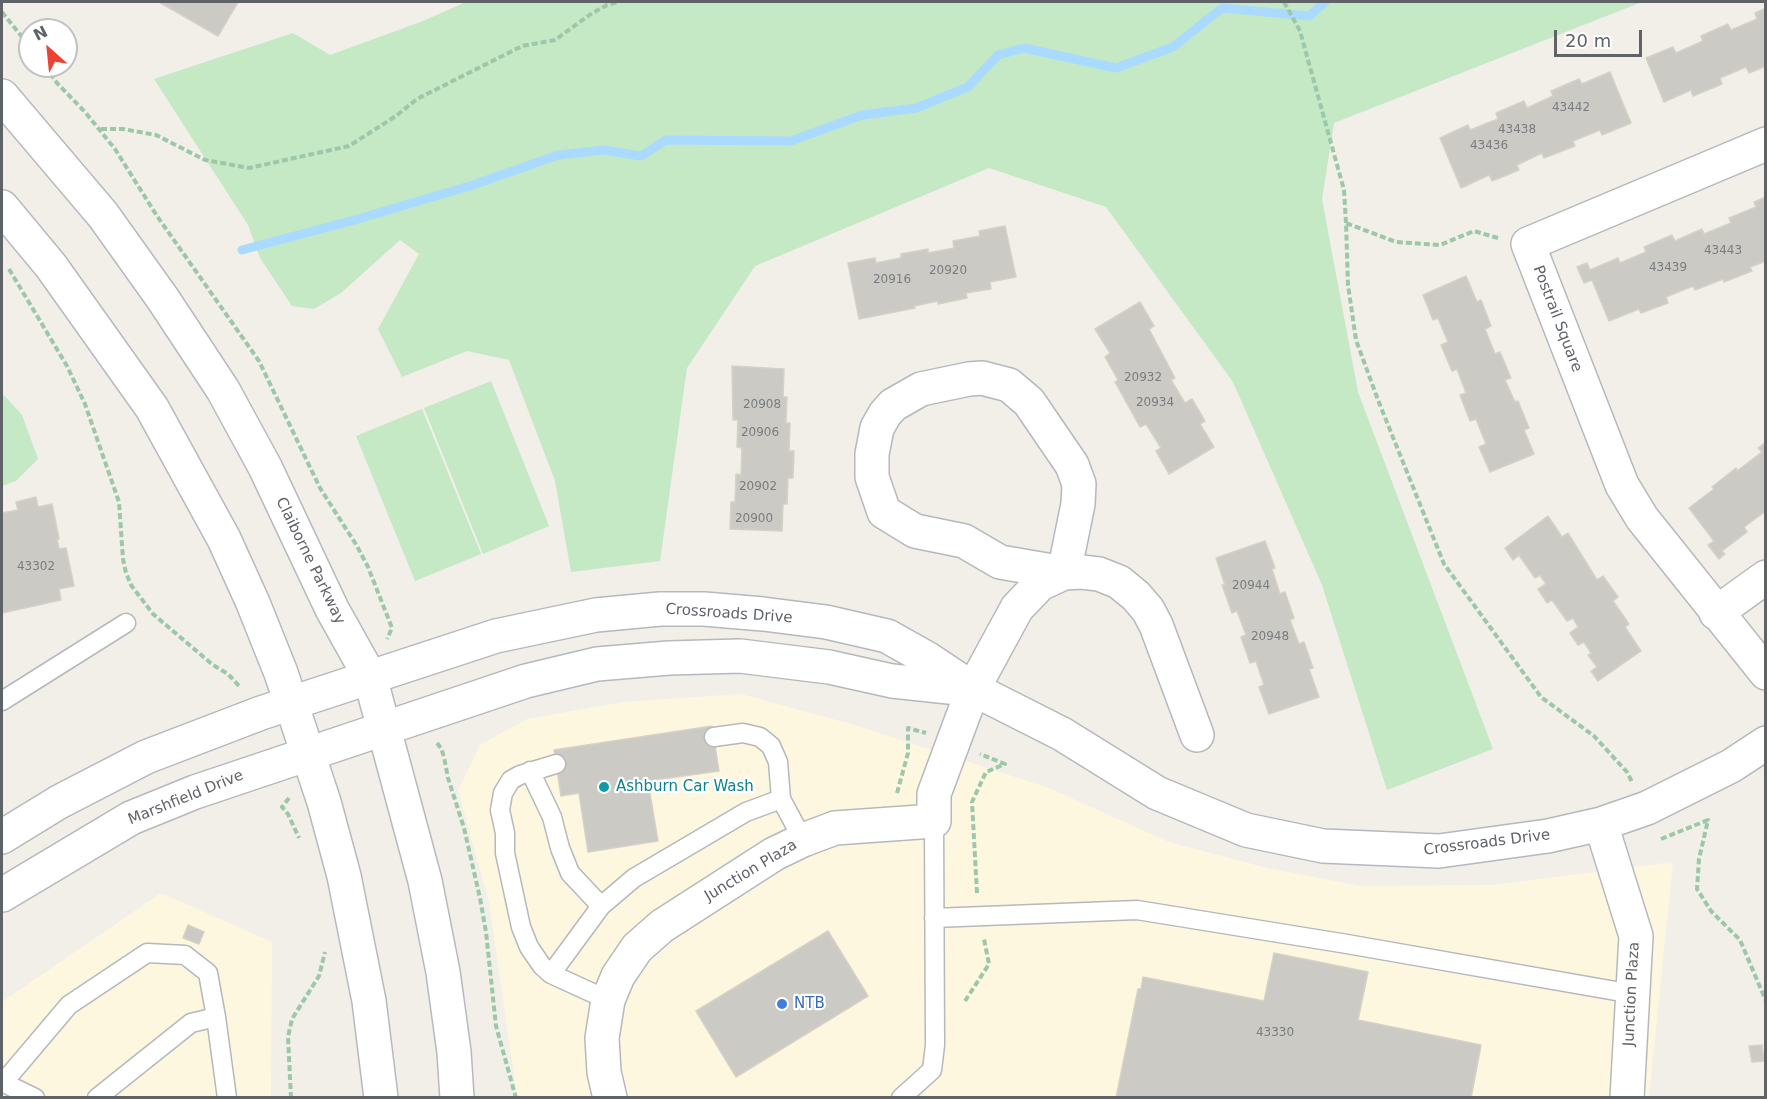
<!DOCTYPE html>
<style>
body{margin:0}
#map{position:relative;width:1767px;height:1099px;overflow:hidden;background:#f1efe8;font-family:"DejaVu Sans",sans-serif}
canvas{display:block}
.frame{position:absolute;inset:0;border:3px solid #5f6368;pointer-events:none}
.north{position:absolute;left:18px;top:18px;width:60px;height:60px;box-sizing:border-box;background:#fff;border:2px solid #bfc1c3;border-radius:50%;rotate:333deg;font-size:16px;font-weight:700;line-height:24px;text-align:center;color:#5f6368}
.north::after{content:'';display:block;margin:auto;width:21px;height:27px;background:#ea4335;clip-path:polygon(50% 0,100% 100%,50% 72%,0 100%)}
.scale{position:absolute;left:1554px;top:30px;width:88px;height:27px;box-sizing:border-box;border:3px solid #5f6368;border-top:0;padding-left:8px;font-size:18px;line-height:21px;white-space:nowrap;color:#5f6368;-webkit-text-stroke:4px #fff;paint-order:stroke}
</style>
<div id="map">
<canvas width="1767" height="1099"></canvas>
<div class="frame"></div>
<div class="north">N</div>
<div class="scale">20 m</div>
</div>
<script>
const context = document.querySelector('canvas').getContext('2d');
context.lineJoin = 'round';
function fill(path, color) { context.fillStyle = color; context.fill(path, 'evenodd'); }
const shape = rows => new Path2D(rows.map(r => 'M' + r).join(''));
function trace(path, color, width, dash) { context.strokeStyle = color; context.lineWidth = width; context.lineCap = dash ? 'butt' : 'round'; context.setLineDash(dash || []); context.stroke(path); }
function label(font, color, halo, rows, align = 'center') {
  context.font = font + ' "DejaVu Sans",sans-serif'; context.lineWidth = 4.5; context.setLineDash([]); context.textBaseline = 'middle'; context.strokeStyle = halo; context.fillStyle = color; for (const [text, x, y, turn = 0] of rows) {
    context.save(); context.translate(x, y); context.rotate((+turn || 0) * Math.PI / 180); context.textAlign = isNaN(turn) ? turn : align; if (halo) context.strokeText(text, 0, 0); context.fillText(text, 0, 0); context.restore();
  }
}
fill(shape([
 [741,694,858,726,1049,788,1169,842,1267,868,1361,886,1492,885,1673,862,1649,1097,517,1097,489,902,458,790,480,745,527,719,623,702],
 [161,893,272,942,271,1097,2,1098,2,1002]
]), '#fef7e0');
fill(shape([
 [466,2,1642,2,1334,123,1322,199,1358,392,1493,749,1387,790,1322,585,1233,382,1106,207,989,168,755,266,687,368,660,561,571,572,555,481,509,360,467,351,402,377,378,329,419,254,400,240,341,293,314,309,292,306,260,258,248,225,154,79,293,33,330,55,423,21],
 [491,381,549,526,483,554,424,408],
 [2,393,22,415,38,459,16,481,2,486],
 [422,409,481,554,415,581,356,436]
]), '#c5e8c5');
trace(shape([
 [242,250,358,219,473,185,558,155,604,150,641,156,666,140,791,141,862,115,916,108,968,87,998,55,1024,48,1116,68,1173,47,1222,8,1309,16,1325,2]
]), '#aadaff', 9);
const building = shape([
 [159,2,238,2,218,36,159,2],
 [1766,8,1766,66,1749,73,1746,67,1720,78,1722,84,1693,96,1691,90,1664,102,1646,58,1673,47,1676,53,1703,41,1701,36,1728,24,1731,30,1757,19,1755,13,1766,8],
 [1610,72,1631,123,1602,135,1600,130,1573,141,1575,146,1544,158,1542,153,1517,165,1519,170,1492,181,1489,175,1461,188,1440,138,1468,125,1470,130,1498,119,1496,113,1524,101,1527,108,1553,96,1551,91,1579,79,1582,84,1610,72],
 [1766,197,1766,261,1750,267,1752,271,1724,282,1723,279,1695,290,1693,286,1666,297,1668,303,1641,313,1639,309,1609,321,1592,280,1584,283,1577,267,1587,263,1590,270,1618,258,1620,263,1646,252,1644,247,1672,235,1675,241,1702,229,1704,234,1731,223,1729,218,1756,207,1754,202,1766,197],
 [1005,226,1016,277,990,282,991,289,966,293,967,298,938,304,938,301,914,306,915,308,859,319,848,263,875,258,876,263,901,258,901,254,928,249,928,253,954,248,953,241,980,236,979,231,1005,226],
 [1466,276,1477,302,1481,300,1491,326,1485,329,1495,354,1500,352,1511,378,1505,380,1515,402,1518,401,1529,428,1524,430,1534,454,1490,472,1479,447,1486,444,1476,419,1470,421,1460,395,1466,393,1457,369,1452,371,1441,345,1448,342,1438,318,1433,320,1423,295,1466,276],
 [1140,302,1154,326,1149,329,1175,378,1171,380,1185,403,1192,399,1205,421,1200,424,1214,447,1169,474,1156,451,1161,448,1146,424,1140,427,1115,382,1118,380,1105,357,1110,353,1095,329,1140,302],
 [732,366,784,369,783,397,787,397,786,423,790,423,789,451,794,451,793,478,788,478,787,504,783,504,782,531,730,529,731,502,735,502,736,474,741,475,742,448,737,447,738,420,733,420,732,366],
 [1766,442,1766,511,1744,527,1747,532,1722,551,1725,554,1719,559,1708,545,1714,541,1689,508,1714,489,1712,487,1736,468,1737,471,1762,452,1758,448,1766,442],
 [36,497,38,507,52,504,59,539,57,539,59,549,66,548,74,586,59,589,61,600,2,613,2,513,18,510,16,502,36,497],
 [1548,516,1562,537,1568,533,1597,580,1603,576,1618,597,1613,601,1629,624,1625,627,1641,651,1598,681,1591,671,1597,667,1588,655,1591,653,1584,642,1578,645,1570,633,1578,627,1573,618,1567,621,1552,600,1547,603,1538,589,1546,584,1540,575,1535,578,1519,555,1513,560,1505,548,1548,516],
 [1265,541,1275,568,1272,569,1280,594,1285,592,1294,618,1290,620,1299,644,1304,642,1313,668,1309,669,1319,697,1269,714,1259,687,1264,685,1256,661,1250,663,1241,637,1246,635,1237,611,1232,613,1222,585,1225,585,1216,558,1265,541],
 [712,726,719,771,648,781,658,841,588,852,579,793,561,796,554,750,712,726],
 [188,925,204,932,199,944,183,938,188,925],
 [828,931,868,996,736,1077,696,1011,828,931],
 [1274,953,1368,972,1358,1020,1481,1045,1471,1098,1116,1098,1138,989,1141,989,1143,977,1264,1001,1274,953],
 [1762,1045,1764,1061,1752,1062,1749,1046,1762,1045]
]);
fill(building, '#cccac5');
trace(building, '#d6d1c6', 1.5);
const service = shape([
 [2,701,126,623],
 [714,737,743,733,760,737,771,746,778,762,781,799,803,840],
 [556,764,520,775,511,780,503,793,500,810,505,833,505,853,521,927,529,947,542,966,551,974,608,1000],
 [530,771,552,817,560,848,570,873,601,906],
 [934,918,1137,910,1347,944,1633,994],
 [551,974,601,906,634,878,746,812,781,799],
 [2,1082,35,1098],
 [3,1083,69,1005,147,953,185,955,208,973,216,1017,227,1098],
 [97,1098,191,1023,216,1017],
 [901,1098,932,1070,935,1045,934,821]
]);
const minor = shape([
 [1766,144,1528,244,1622,485,1642,518,1766,673],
 [982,378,1009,385,1029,402,1072,465,1079,484,1078,504,1064,573,1000,562,964,541,915,531,884,512,872,477,872,454,877,428,885,414,893,405,921,389,969,379,982,378],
 [1716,613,1766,577],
 [1601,824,1636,936,1627,1098],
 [2,837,59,802,146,757,261,713,496,636,596,615,660,609,704,609,763,614,826,622,887,636,928,659,973,689,1062,734,1157,793,1246,830,1323,846,1439,851,1548,836,1601,824,1647,808,1731,766,1766,743],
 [2,895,131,818,195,792,526,681,597,664,669,658,740,656,829,667,892,681,968,689],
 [610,1098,604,1072,602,1038,608,1000,618,976,637,948,662,926,774,854,803,840,835,828,934,821,934,794,973,689,1017,608,1040,584,1064,573,1081,572,1099,574,1119,582,1136,596,1148,610,1156,625,1197,735]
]);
const secondary = shape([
 [2,96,103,215,163,299,223,390,265,467,332,609,370,677,425,881,443,972,454,1052,457,1098],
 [2,207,51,266,152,408,224,539,253,603,281,673,324,802,344,876,369,1001,381,1098]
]);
trace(service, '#b5b8bc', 21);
trace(minor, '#b5b8bc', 36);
trace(secondary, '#b6babf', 36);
trace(shape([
 [1284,2,1300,31,1344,190,1346,223],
 [2,12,30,47],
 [45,66,57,83,85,112,115,149,157,216,259,361,320,488,357,546,368,567,392,628,387,639],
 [101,129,123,129,156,135,205,160,249,168,349,146,396,116,417,99,522,46,555,40,591,14,607,5,619,2],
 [1498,238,1474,231,1440,245,1396,242,1346,223,1348,285,1356,340,1378,400,1444,564,1541,697,1594,736,1627,772,1632,782],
 [9,269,67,366,85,404,119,502,123,559,126,573,131,585,153,614,213,665,228,674,240,687],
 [437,743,441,748,444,757,448,778,464,828,480,898,486,932,496,1026,516,1098],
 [897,793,908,753,908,728,926,733],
 [289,798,282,807,288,814,299,838],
 [1661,839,1708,820,1699,859,1697,889,1711,911,1740,940,1766,1001],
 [977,893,972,802,986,772,1005,764,980,754],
 [965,1001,989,964,984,939],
 [291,1098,288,1037,292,1019,319,976,325,952]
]), '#9cc7a9', 4, [6, 3]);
trace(service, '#fff', 18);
trace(minor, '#fff', 33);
trace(secondary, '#fff', 33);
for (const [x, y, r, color] of [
 [604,787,6,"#0f9aa8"],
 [782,1004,6,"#3f7fe0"]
]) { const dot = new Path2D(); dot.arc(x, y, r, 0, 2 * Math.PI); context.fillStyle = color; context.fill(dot); trace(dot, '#fff', 2); }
label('12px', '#7a7d7f', null, [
 ["43442",1571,108],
 ["43438",1517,130],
 ["43436",1489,146],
 ["43443",1723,251],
 ["43439",1668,268],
 ["20920",948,271],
 ["20916",892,280],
 ["20932",1143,378],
 ["20934",1155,403],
 ["20908",762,405],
 ["20906",760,433],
 ["20902",758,487],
 ["20900",754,519],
 ["43302",36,567],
 ["20944",1251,586],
 ["20948",1270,637],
 ["43330",1275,1033]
]);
label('15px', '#5f6368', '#fff', [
 ["Postrail Square",1557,319,69],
 ["Claiborne Parkway",310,561,64],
 ["Crossroads Drive",729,614,4],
 ["Marshfield Drive",186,798,-22],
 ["Crossroads Drive",1487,843,-7],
 ["Junction Plaza",751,871,-31],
 ["Junction Plaza",1632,994,-87]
]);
label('15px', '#0d838f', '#fff', [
 ["Ashburn Car Wash",616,787]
], 'left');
label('15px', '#366cbe', '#fff', [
 ["NTB",794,1004]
], 'left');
</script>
